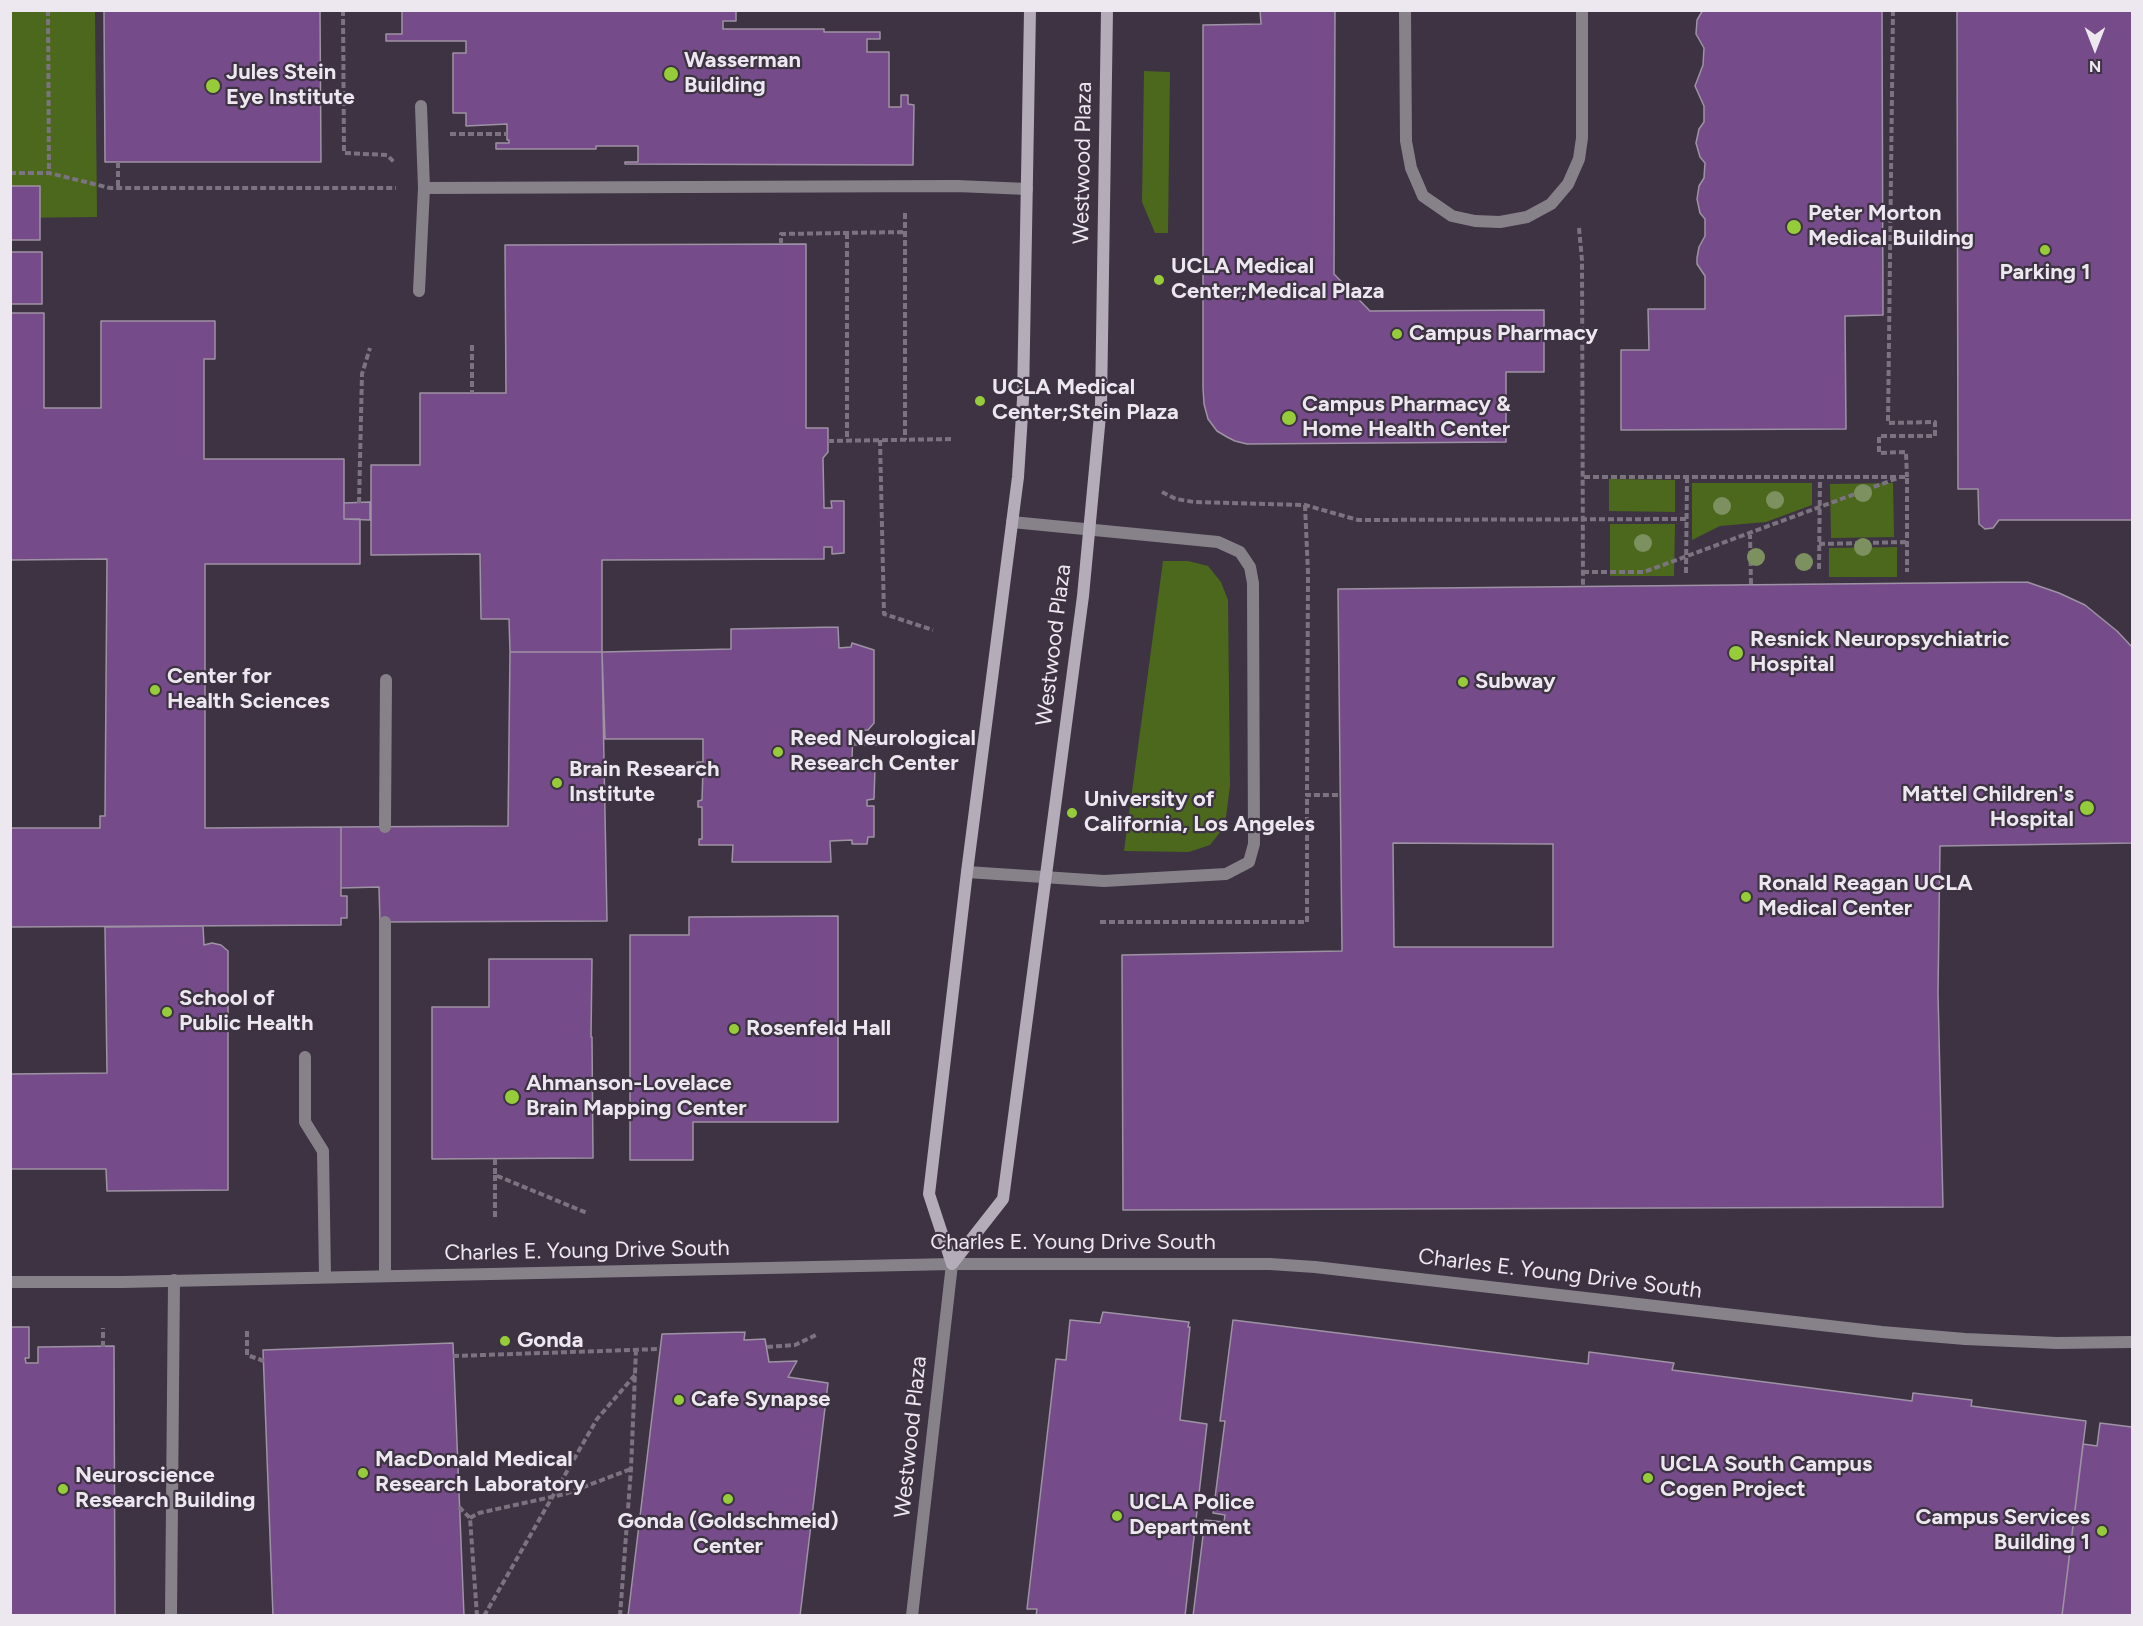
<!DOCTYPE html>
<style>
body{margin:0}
#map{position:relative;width:2143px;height:1626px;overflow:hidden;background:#3d3342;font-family:Figtree,sans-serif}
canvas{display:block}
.frame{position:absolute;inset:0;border:12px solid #ede7f0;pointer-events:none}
.north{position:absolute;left:2065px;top:18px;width:60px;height:60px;-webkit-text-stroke:4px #3d3342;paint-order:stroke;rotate:180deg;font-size:16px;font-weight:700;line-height:24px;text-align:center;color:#ede7f0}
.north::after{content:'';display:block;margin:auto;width:21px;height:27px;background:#ede7f0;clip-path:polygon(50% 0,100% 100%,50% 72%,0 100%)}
</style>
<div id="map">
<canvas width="2143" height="1626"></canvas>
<div class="frame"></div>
<div class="north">N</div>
</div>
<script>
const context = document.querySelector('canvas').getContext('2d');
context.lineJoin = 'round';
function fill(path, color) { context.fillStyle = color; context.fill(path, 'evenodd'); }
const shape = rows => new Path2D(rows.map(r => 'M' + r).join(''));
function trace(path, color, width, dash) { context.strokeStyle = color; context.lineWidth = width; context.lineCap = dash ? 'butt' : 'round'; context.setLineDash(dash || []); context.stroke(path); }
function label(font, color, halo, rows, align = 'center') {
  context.font = font + ' Figtree,sans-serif'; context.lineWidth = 4.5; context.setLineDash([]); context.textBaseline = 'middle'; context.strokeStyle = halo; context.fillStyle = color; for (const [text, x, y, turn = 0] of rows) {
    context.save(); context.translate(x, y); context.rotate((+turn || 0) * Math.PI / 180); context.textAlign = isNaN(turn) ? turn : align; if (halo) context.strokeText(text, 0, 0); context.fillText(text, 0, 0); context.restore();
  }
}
fill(shape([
 [10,11,95,11,97,217,11,218],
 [1144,71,1170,72,1168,233,1155,233,1142,202],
 [1609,479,1675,480,1675,512,1609,511],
 [1692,483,1812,483,1812,505,1766,522,1720,526,1692,540],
 [1893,483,1894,537,1831,538,1830,484],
 [1610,524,1675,524,1674,576,1610,576],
 [1897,547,1897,577,1829,577,1829,548],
 [1163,561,1188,561,1208,566,1221,582,1228,600,1230,786,1226,817,1221,831,1210,845,1189,852,1124,851]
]), '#4b681c');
const building = shape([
 [104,10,320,10,321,162,105,162,104,10],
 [402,10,736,10,736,21,723,21,723,29,824,29,824,32,880,32,880,39,867,39,867,52,889,52,889,107,901,107,901,95,908,95,908,104,914,105,913,165,625,164,625,162,638,162,638,146,596,146,596,149,496,149,496,143,509,143,509,140,507,140,507,124,466,126,466,113,453,113,453,53,466,53,466,41,386,41,386,34,402,34,402,10],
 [1260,10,1335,10,1334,274,1370,311,1544,310,1544,372,1506,372,1506,442,1247,444,1235,441,1227,437,1217,431,1208,419,1204,404,1203,388,1203,25,1261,24,1260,10],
 [1703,10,1882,10,1883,315,1845,316,1846,429,1621,430,1621,350,1649,350,1648,309,1705,309,1705,276,1697,264,1697,258,1699,247,1705,236,1705,219,1700,213,1697,199,1699,186,1704,178,1705,163,1700,157,1696,143,1699,129,1704,122,1704,106,1695,86,1703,65,1704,48,1696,34,1697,20,1703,10],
 [1957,10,2132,10,2132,520,1999,520,1993,528,1985,529,1979,524,1978,489,1958,489,1957,10],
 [10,186,40,186,40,240,10,240,10,186],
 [806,244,806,428,828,428,828,452,823,458,824,508,832,508,831,501,844,501,844,553,832,554,832,547,824,547,824,559,602,560,602,652,510,652,509,619,481,619,480,554,371,555,371,465,420,465,420,393,506,393,505,245,806,244],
 [10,252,42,252,42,304,10,304,10,252],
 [10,313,44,313,44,408,101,408,101,321,215,321,215,359,204,359,204,459,344,459,344,519,360,519,360,564,205,564,205,828,341,827,341,896,347,896,347,918,341,918,341,925,10,927,10,828,100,828,100,816,105,816,107,559,10,560,10,313],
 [370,502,370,520,344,519,344,503,370,502],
 [2027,582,2059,593,2085,605,2117,631,2132,647,2132,843,1940,846,1938,993,1943,1207,1123,1210,1122,955,1342,951,1338,589,2027,582],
 [1393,843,1553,844,1553,947,1394,947,1393,843],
 [838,627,839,648,851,647,852,643,874,650,874,723,868,730,853,731,852,759,865,761,866,767,875,768,874,799,867,800,867,806,874,806,874,837,868,837,867,844,852,844,852,840,830,841,831,862,732,862,733,845,699,845,699,839,702,839,702,807,698,807,698,801,702,800,703,769,697,769,697,762,703,762,703,739,605,739,602,652,731,649,731,629,838,627],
 [510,652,602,652,607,921,380,922,379,887,341,888,341,827,508,826,510,652],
 [838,916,838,1122,693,1122,693,1160,630,1160,630,935,689,935,689,917,838,916],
 [203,926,204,945,212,943,221,945,228,951,228,1190,107,1191,106,1169,10,1169,10,1074,107,1073,105,927,203,926],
 [489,959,592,959,591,1037,592,1037,593,1158,432,1159,432,1007,489,1007,489,959],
 [1103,1312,1189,1322,1188,1327,1190,1327,1180,1420,1207,1424,1185,1616,1036,1616,1037,1609,1027,1609,1056,1359,1066,1360,1070,1320,1100,1323,1103,1312],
 [1233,1320,1588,1364,1589,1352,1674,1363,1672,1370,1912,1401,1913,1393,1972,1400,1971,1406,2086,1421,2062,1616,1193,1616,1205,1520,1224,1522,1225,1515,1213,1513,1225,1421,1220,1421,1233,1320],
 [10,1327,29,1327,29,1358,25,1358,26,1363,38,1363,38,1347,114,1346,115,1616,10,1616,10,1327],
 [745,1332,744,1340,765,1339,769,1362,797,1361,788,1377,828,1383,800,1616,628,1616,662,1334,745,1332],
 [453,1343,464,1616,273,1616,263,1350,453,1343],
 [2100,1423,2132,1427,2132,1616,2062,1616,2083,1444,2097,1446,2100,1423]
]);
fill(building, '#764b89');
trace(building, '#9e93a4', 1.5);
trace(shape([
 [48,10,49,173],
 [343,10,344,153,387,155,395,163],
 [1893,10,1888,423,1935,422,1935,436,1879,436,1879,453,1906,452,1907,477],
 [450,134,507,134],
 [118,162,118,188],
 [10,173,49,173,110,188,396,188],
 [905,213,905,440],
 [1579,228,1582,260,1583,587],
 [847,233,847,440],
 [781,244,781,234,905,232],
 [472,345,472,393],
 [880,440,884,614,933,630],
 [828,441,954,439],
 [1584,477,1907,477,1907,572],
 [1162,492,1176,499,1194,502,1305,505,1358,520,1686,519],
 [359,503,362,374,370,348],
 [1305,505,1308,573,1307,795,1341,795],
 [1750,533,1751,585],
 [1819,544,1907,542],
 [1819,569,1820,477],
 [1583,572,1644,572,1898,478],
 [1686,573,1687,477],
 [853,744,918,744],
 [1100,922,1307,922,1307,795],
 [495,1159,495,1175,587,1213],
 [495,1175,495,1218],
 [247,1331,247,1355,264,1361],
 [103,1347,103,1328],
 [767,1347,795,1345,818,1334],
 [453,1356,660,1349],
 [459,1507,470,1518,477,1616],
 [470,1518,479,1513,565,1494,631,1469],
 [484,1616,597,1419,635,1375],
 [620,1616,631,1469,636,1350]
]), '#7c7380', 4, [6, 3]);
trace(shape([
 [1405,10,1406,141,1411,168,1423,196,1452,216,1475,221,1500,222,1527,217,1551,204,1568,184,1579,159,1582,138,1582,10],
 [421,106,424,188],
 [419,291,424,188,957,186,1027,189],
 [385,827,386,680],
 [967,872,1104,881,1226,874,1249,862,1254,844,1253,583,1250,567,1240,552,1218,542,1012,522],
 [385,922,385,1276],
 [305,1057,305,1122,323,1151,325,1277],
 [171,1616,174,1280]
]), '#87828a', 12);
trace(shape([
 [10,1282,122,1282,952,1264]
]), '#87828a', 12);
trace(shape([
 [912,1616,952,1264,1270,1264,1315,1267,1882,1332,1965,1339,2057,1343,2132,1342]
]), '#87828a', 12);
trace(shape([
 [952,1264,1003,1199,1083,596,1101,405,1107,10],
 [952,1264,929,1194,967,872,1018,477,1023,399,1030,10]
]), '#b4acb8', 12);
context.fillStyle = '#7d905f';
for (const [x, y] of [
 [1863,493],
 [1775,500],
 [1722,506],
 [1643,543],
 [1863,547],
 [1756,557],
 [1804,562]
]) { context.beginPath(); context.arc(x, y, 9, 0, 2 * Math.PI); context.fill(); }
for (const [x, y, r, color] of [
 [671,74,8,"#96cc3a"],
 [213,86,8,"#96cc3a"],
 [1794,227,8,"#96cc3a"],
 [2045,250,6,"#96cc3a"],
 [1159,280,6,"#96cc3a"],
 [1397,334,6,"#96cc3a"],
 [980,401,6,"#96cc3a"],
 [1289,418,8,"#96cc3a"],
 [1736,653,8,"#96cc3a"],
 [1463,682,6,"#96cc3a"],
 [155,690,6,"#96cc3a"],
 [778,752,6,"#96cc3a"],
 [557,783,6,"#96cc3a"],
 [2087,808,8,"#96cc3a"],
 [1072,813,6,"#96cc3a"],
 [1746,897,6,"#96cc3a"],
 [167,1012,6,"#96cc3a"],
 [734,1029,6,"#96cc3a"],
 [512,1097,8,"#96cc3a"],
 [505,1341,6,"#96cc3a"],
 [679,1400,6,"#96cc3a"],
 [363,1473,6,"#96cc3a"],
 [1648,1478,6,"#96cc3a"],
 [63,1489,6,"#96cc3a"],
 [728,1499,6,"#96cc3a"],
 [1117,1516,6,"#96cc3a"],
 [2102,1531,6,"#96cc3a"]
]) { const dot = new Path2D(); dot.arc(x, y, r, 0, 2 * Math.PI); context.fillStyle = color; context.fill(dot); trace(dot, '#3d3342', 2); }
label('bold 22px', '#ede7f0', '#3d3342', [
 ["Wasserman",684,61],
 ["Building",684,86],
 ["Jules Stein",226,73],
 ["Eye Institute",226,98],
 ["Peter Morton",1808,214],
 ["Medical Building",1808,239],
 ["UCLA Medical",1171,267],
 ["Center;Medical Plaza",1171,292],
 ["Parking 1",2045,273,"center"],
 ["Campus Pharmacy",1409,334],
 ["UCLA Medical",992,388],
 ["Center;Stein Plaza",992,413],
 ["Campus Pharmacy &",1302,405],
 ["Home Health Center",1302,430],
 ["Resnick Neuropsychiatric",1750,640],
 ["Hospital",1750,665],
 ["Center for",167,677],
 ["Health Sciences",167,702],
 ["Subway",1475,682],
 ["Reed Neurological",790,739],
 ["Research Center",790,764],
 ["Brain Research",569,770],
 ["Institute",569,795],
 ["Mattel Children's",2074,795,"right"],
 ["Hospital",2074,820,"right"],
 ["University of",1084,800],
 ["California, Los Angeles",1084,825],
 ["Ronald Reagan UCLA",1758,884],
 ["Medical Center",1758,909],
 ["School of",179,999],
 ["Public Health",179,1024],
 ["Rosenfeld Hall",746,1029],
 ["Ahmanson-Lovelace",526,1084],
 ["Brain Mapping Center",526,1109],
 ["Gonda",517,1341],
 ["Cafe Synapse",691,1400],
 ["MacDonald Medical",375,1460],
 ["Research Laboratory",375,1485],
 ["UCLA South Campus",1660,1465],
 ["Cogen Project",1660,1490],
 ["Neuroscience",75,1476],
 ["Research Building",75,1501],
 ["UCLA Police",1129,1503],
 ["Department",1129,1528],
 ["Campus Services",2090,1518,"right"],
 ["Building 1",2090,1543,"right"],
 ["Gonda (Goldschmeid)",728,1522,"center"],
 ["Center",728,1547,"center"]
], 'left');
label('22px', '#ede7f0', '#3d3342', [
 ["Westwood Plaza",1083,163,-89],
 ["Westwood Plaza",1054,645,-83],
 ["Charles E. Young Drive South",1073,1243],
 ["Charles E. Young Drive South",587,1251,-1],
 ["Charles E. Young Drive South",1560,1274,7],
 ["Westwood Plaza",911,1437,-84]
]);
</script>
